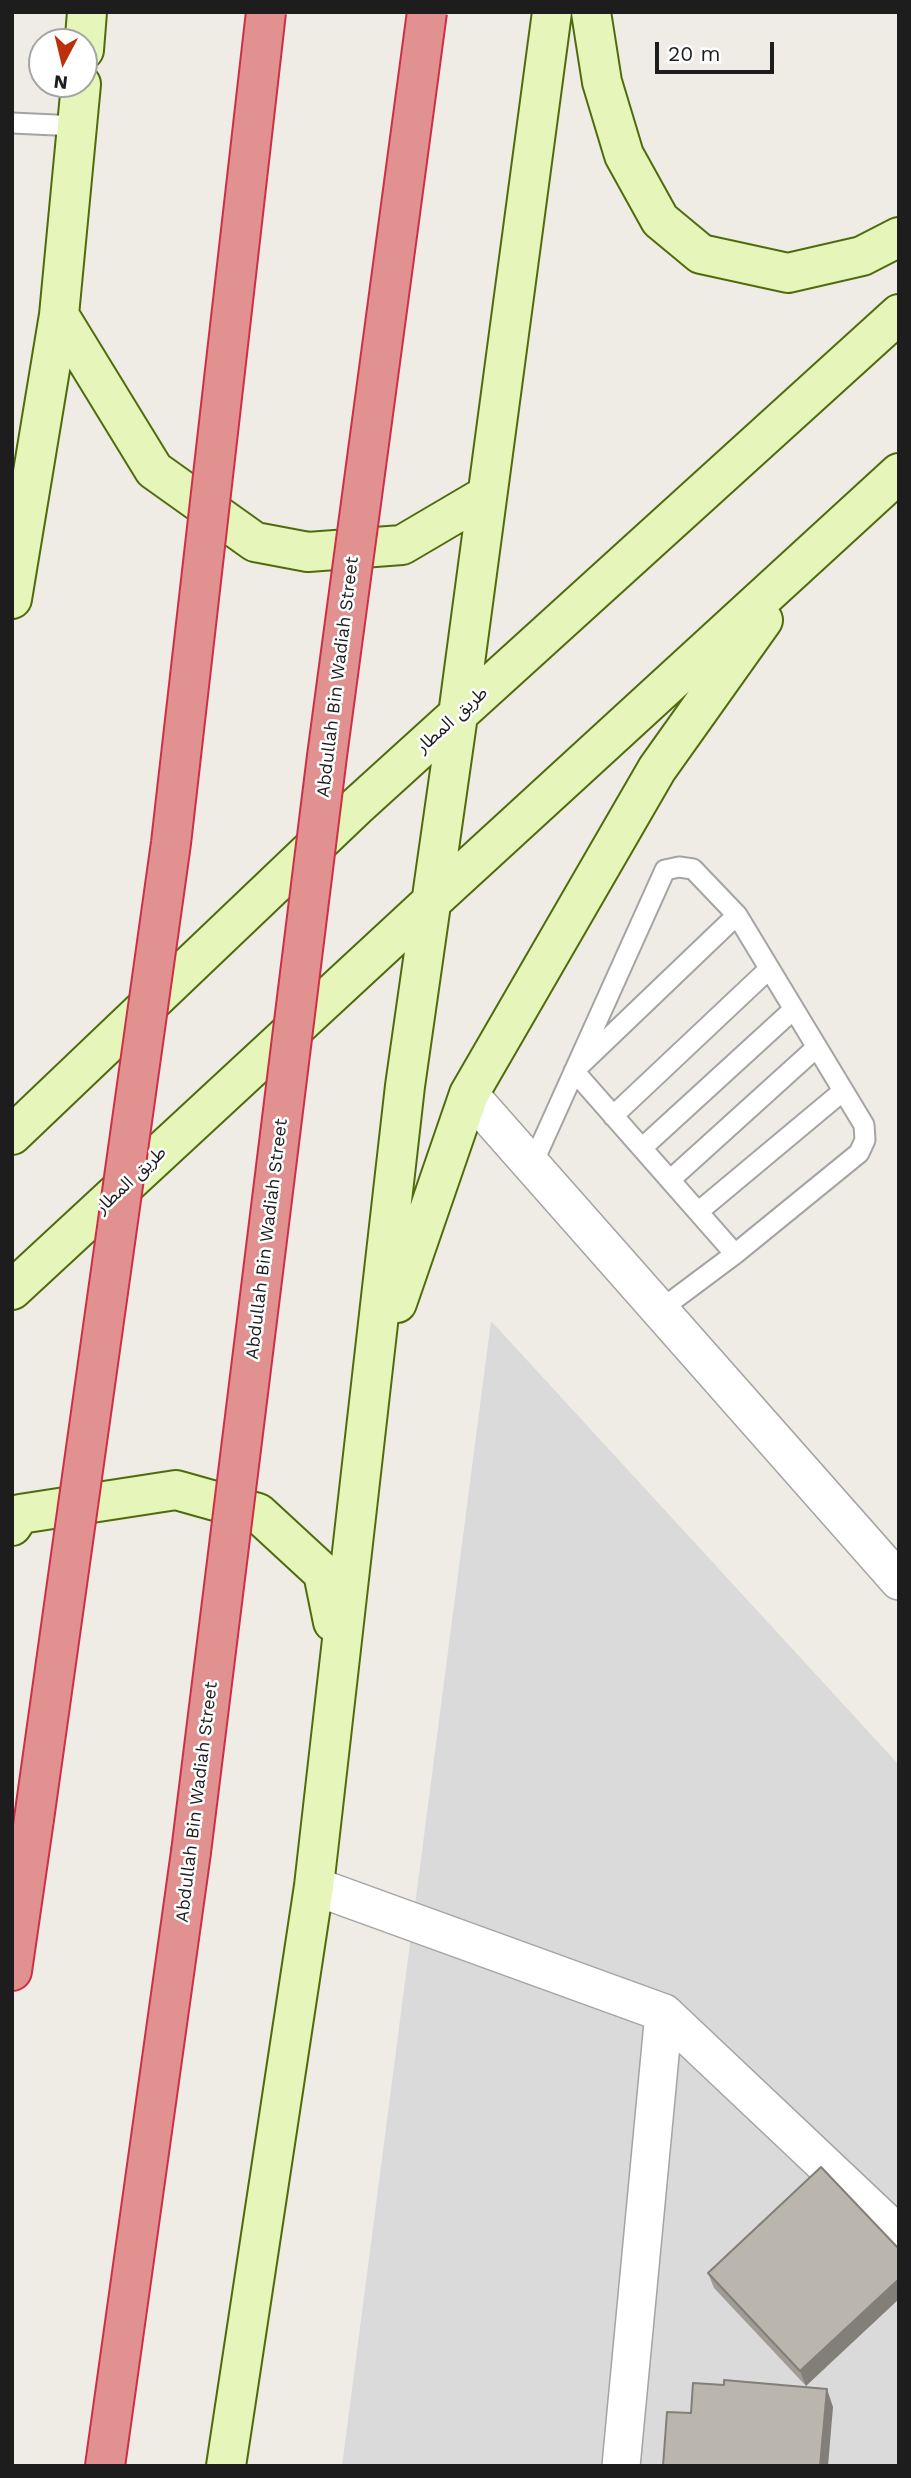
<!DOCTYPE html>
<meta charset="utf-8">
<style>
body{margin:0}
#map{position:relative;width:911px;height:2478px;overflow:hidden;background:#eeece4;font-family:"Work Sans",sans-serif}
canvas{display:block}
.frame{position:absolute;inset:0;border:14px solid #1d1d1d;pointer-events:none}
.north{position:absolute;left:28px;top:28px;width:70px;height:70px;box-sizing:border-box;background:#fff;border:2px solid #a5a5a5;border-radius:50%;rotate:187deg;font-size:19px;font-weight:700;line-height:28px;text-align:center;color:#1d1d1d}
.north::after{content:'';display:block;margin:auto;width:24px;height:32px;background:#bd300d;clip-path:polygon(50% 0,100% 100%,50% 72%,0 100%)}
.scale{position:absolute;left:655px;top:42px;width:119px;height:32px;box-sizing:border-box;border:4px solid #1d1d1d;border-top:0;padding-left:9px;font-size:21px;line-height:24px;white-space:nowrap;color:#1d1d1d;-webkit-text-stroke:5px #fff;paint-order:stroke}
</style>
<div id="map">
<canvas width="911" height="2478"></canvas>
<div class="frame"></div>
<div class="north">N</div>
<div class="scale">20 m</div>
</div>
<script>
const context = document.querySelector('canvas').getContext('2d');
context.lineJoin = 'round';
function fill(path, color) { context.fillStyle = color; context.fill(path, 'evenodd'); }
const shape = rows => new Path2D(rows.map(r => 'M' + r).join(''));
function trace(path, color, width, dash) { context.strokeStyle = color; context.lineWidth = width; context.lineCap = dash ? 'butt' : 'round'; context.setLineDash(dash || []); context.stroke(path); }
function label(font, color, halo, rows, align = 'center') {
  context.font = font + ' "Work Sans","Noto Sans Arabic",sans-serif'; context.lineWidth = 5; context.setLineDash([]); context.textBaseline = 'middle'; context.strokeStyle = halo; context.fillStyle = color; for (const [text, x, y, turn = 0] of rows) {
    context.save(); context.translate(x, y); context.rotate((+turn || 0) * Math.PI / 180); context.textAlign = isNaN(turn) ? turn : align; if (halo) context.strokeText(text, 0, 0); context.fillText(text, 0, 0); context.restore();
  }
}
fill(shape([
 [491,1321,899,1765,899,2466,342,2466]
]), '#dbdada');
const service = shape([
 [12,123,77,126],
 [613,1116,769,969],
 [642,1148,794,1009],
 [532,1165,665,870,679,867,693,869,737,915,864,1125,865,1140,859,1153,735,1254,660,1310],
 [670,1180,817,1047],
 [698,1212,843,1091],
 [735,1254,574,1071,737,915]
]);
const minor = shape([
 [469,1094,899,1581],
 [314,1886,664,2013,899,2235],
 [621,2466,664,2013]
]);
const secondary = shape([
 [591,12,602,82,624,155,660,220,701,254,788,273,862,256,899,237],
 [84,50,87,12],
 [59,315,154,470,255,542,308,552,402,545,487,495],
 [12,599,59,315,81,84],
 [12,1135,356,807,899,314],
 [12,1290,430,903,899,473],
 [397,1303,469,1094,657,769,763,620],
 [12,1526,20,1514,176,1490,258,1513,323,1573,333,1622],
 [226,2466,314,1886,405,1086,458,715,552,12]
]);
const motorway = shape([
 [12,1971,34,1819],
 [105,2466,191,1852]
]);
trace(service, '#a4a4a4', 23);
trace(minor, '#a4a4a4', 40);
trace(secondary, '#4f6c0c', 42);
trace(motorway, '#cd2f46', 42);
trace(service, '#fff', 19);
trace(minor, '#fff', 37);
trace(secondary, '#e6f5ba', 38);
trace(motorway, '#e09190', 38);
const motorwayBridge = shape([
 [34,1819,171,843,266,12],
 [191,1852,327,756,427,12]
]);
trace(motorwayBridge, '#cd2f46', 42, []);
trace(motorwayBridge, '#e09190', 38);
fill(shape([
 [821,2167,806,2386,714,2288,708,2273]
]), '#a09c95');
fill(shape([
 [899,2279,899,2299,806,2386,800,2371],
 [827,2389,833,2407,828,2466,820,2466]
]), '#827f79');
const building = shape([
 [821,2167,899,2249,899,2279,800,2371,708,2273,821,2167],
 [724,2380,827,2389,820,2466,663,2466,667,2412,691,2413,693,2383,724,2385,724,2380]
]);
fill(building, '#bab5ad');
trace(building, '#827f79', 2);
label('18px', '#1d1d1d', '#fff', [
 ["Abdullah Bin Wadiah Street",338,677,-83],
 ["طريق المطار",452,720,-42],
 ["طريق المطار",131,1180,-43],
 ["Abdullah Bin Wadiah Street",267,1239,-83],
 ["Abdullah Bin Wadiah Street",197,1802,-83]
]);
</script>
